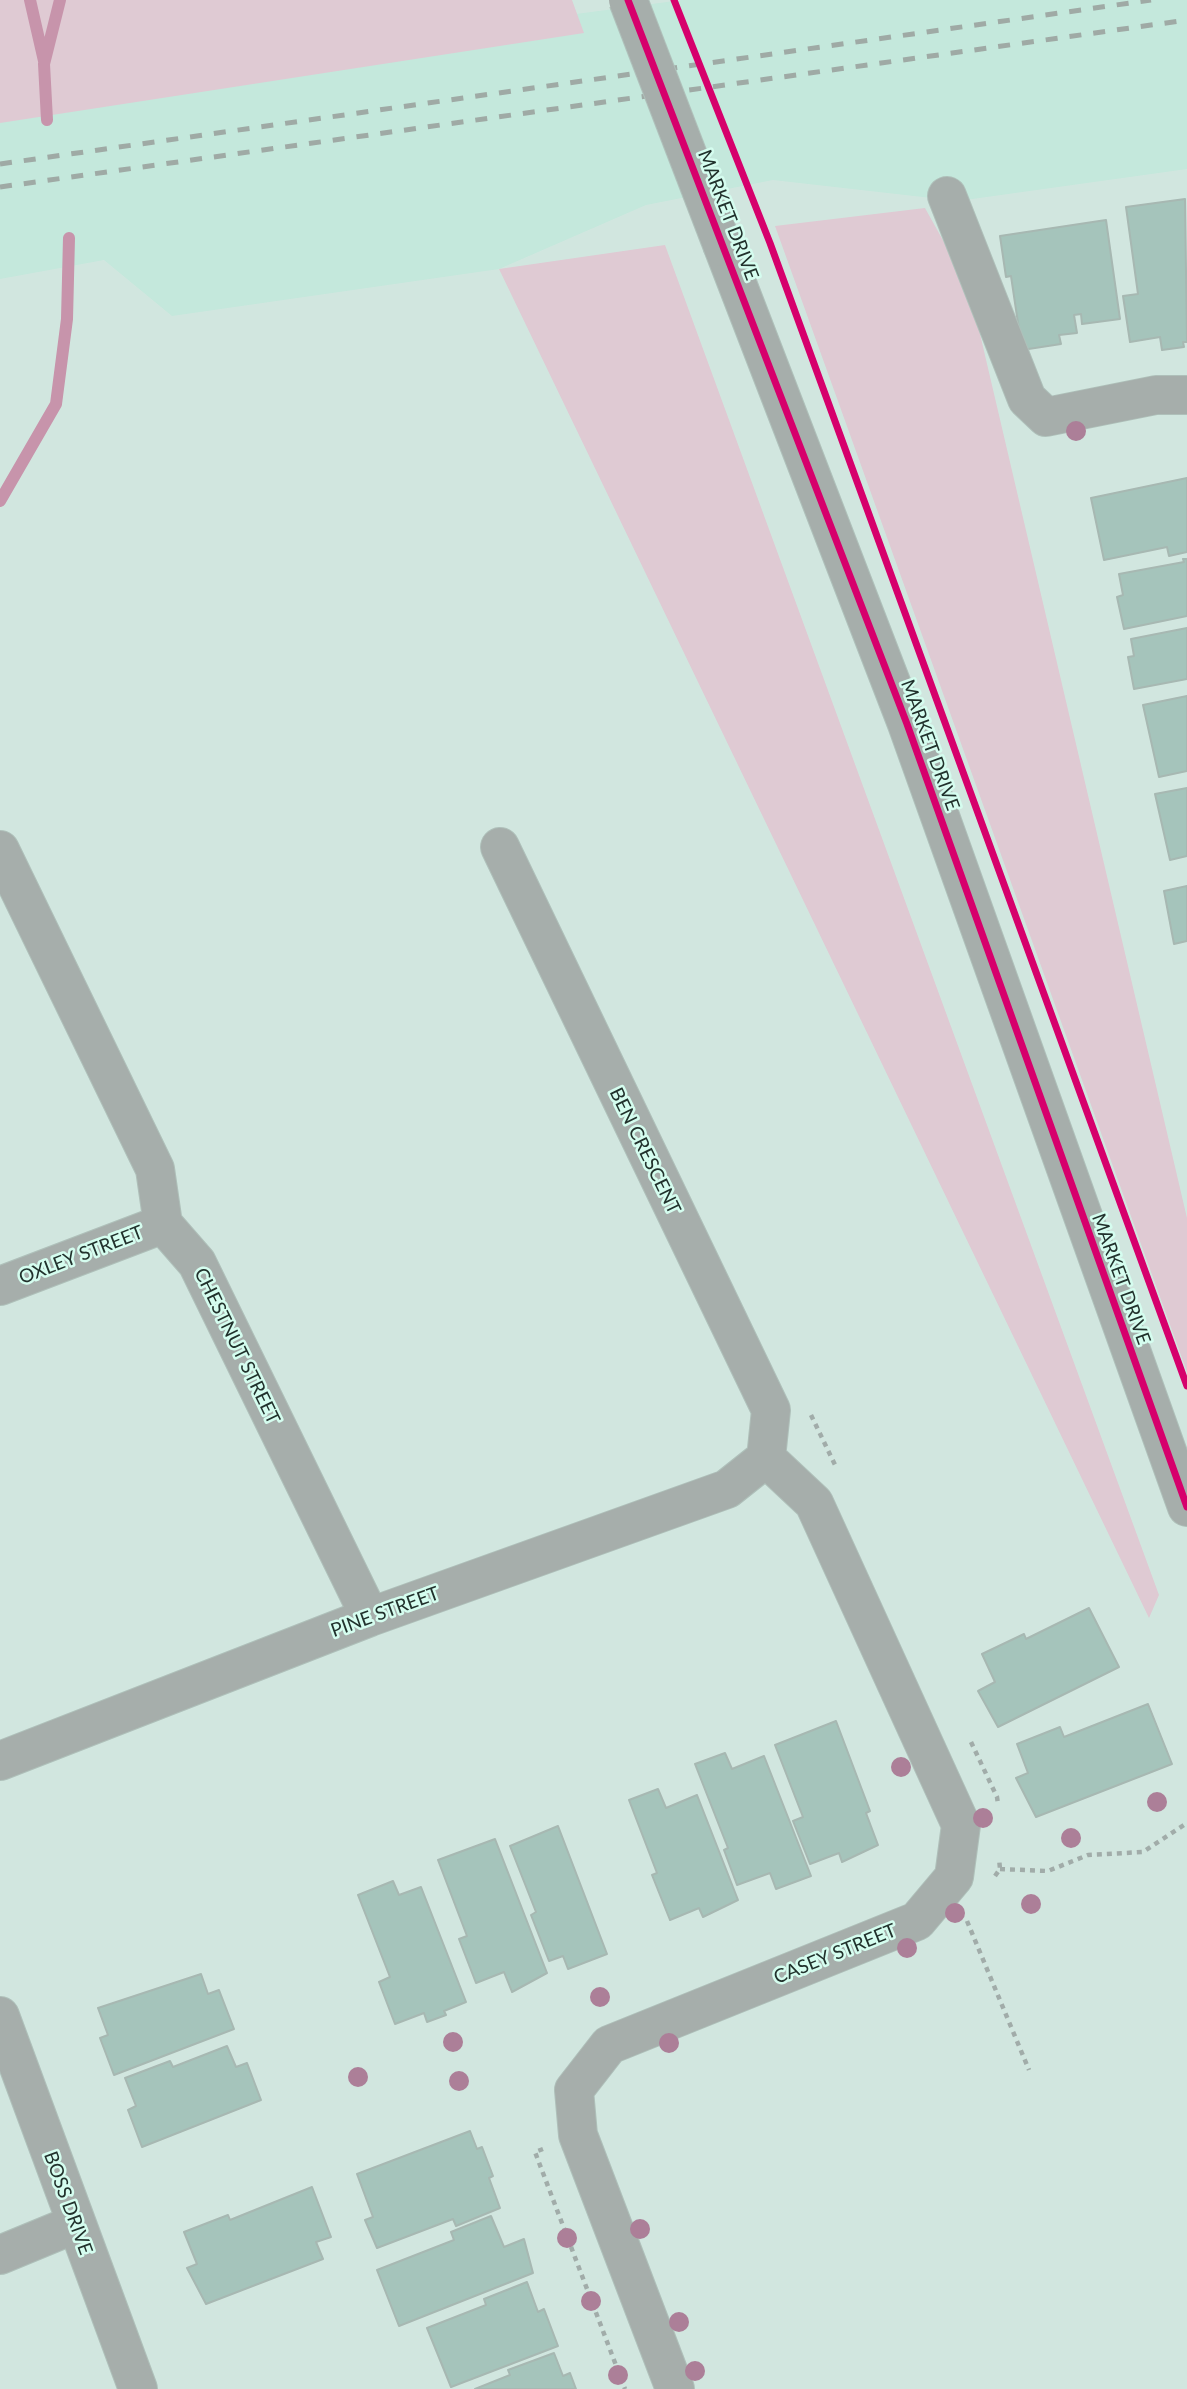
<!DOCTYPE html>
<style>
body{margin:0}
canvas{display:block;background:#d1e6df}
</style>
<canvas width="1187" height="2389"></canvas>
<script>
const context = document.querySelector('canvas').getContext('2d');
context.lineJoin = 'round';
function fill(path, color) { context.fillStyle = color; context.fill(path, 'evenodd'); }
const shape = rows => new Path2D(rows.map(r => 'M' + r).join(''));
function trace(path, color, width, dash) { context.strokeStyle = color; context.lineWidth = width; context.lineCap = dash ? 'butt' : 'round'; context.setLineDash(dash || []); context.stroke(path); }
function label(font, color, halo, rows, align = 'center') {
  context.font = font + ' Lato,sans-serif'; context.lineWidth = 5; context.setLineDash([]); context.textBaseline = 'middle'; context.strokeStyle = halo; context.fillStyle = color; for (const [text, x, y, turn = 0] of rows) {
    context.save(); context.translate(x, y); context.rotate((+turn || 0) * Math.PI / 180); context.textAlign = isNaN(turn) ? turn : align; if (halo) context.strokeText(text, 0, 0); context.fillText(text, 0, 0); context.restore();
  }
}
fill(shape([
 [682,0,1187,0,1187,169,958,201,773,180,646,205,499,269,172,316,104,260,0,279,0,90]
]), '#c4e8dc');
fill(shape([
 [0,0,572,0,584,33,0,123],
 [925,208,969,287,1187,1218,1187,1372,775,226],
 [665,245,1159,1595,1149,1618,499,269]
]), '#dfcad3');
trace(shape([
 [30,0,44,61],
 [47,120,44,64,60,0],
 [0,501,56,404,67,319,69,238]
]), '#c794ab', 12);
const building = shape([
 [1185,199,1187,342,1183,342,1184,347,1162,350,1160,337,1130,342,1123,296,1138,294,1126,207,1185,199],
 [1106,220,1120,319,1082,324,1081,314,1074,315,1077,333,1059,335,1061,344,1022,350,1011,276,1006,277,1000,236,1106,220],
 [1187,478,1187,552,1169,556,1167,547,1104,560,1091,498,1187,478],
 [1183,559,1187,559,1187,616,1124,629,1117,597,1123,595,1119,574,1184,562,1183,559],
 [1187,628,1187,679,1134,689,1128,657,1134,656,1131,639,1187,628],
 [1187,696,1187,771,1159,777,1143,705,1187,696],
 [1187,788,1187,856,1170,860,1155,794,1187,788],
 [1187,886,1187,941,1174,944,1164,891,1187,886],
 [1089,1608,1119,1667,998,1727,978,1691,995,1682,982,1654,1024,1634,1026,1639,1089,1608],
 [1148,1704,1172,1764,1036,1817,1016,1778,1028,1773,1017,1744,1060,1727,1064,1737,1148,1704],
 [836,1721,870,1811,866,1813,878,1845,842,1862,839,1853,810,1864,793,1821,803,1817,775,1745,836,1721],
 [725,1753,732,1769,764,1756,811,1876,776,1889,770,1873,737,1885,724,1850,728,1848,695,1764,725,1753],
 [658,1789,666,1808,697,1795,738,1900,703,1917,699,1908,670,1920,652,1875,657,1873,629,1800,658,1789],
 [558,1826,607,1954,568,1969,563,1956,549,1961,531,1915,536,1912,510,1846,558,1826],
 [495,1839,547,1973,512,1992,504,1972,476,1983,459,1939,467,1936,438,1860,495,1839],
 [393,1881,399,1895,421,1887,466,2002,444,2011,446,2015,427,2022,424,2013,395,2024,379,1982,390,1977,358,1895,393,1881],
 [201,1974,208,1994,219,1990,234,2029,114,2075,100,2038,108,2035,98,2008,201,1974],
 [227,2046,236,2067,247,2063,261,2100,142,2147,128,2110,136,2106,125,2078,170,2061,173,2067,227,2046],
 [470,2131,477,2149,482,2147,493,2176,489,2178,500,2208,456,2226,453,2219,377,2248,365,2220,373,2217,357,2174,470,2131],
 [312,2187,331,2237,316,2242,323,2259,206,2304,187,2268,197,2264,184,2232,228,2215,230,2220,312,2187],
 [491,2216,504,2247,524,2239,533,2273,399,2326,377,2270,454,2240,451,2232,491,2216],
 [527,2282,538,2312,544,2309,558,2346,451,2387,427,2328,486,2305,484,2299,527,2282],
 [554,2353,563,2376,570,2373,576,2389,475,2389,510,2375,508,2370,554,2353]
]);
fill(building, '#a5c4bb');
trace(building, '#a7b8b2', 2);
const minor = shape([
 [947,196,1027,399,1046,417,1156,395,1187,395],
 [723,247,907,724,1187,1507],
 [500,847,771,1410,766,1458],
 [0,850,155,1169,163,1224,197,1263,370,1617],
 [0,1286,163,1224],
 [0,1761,370,1617,727,1489,766,1458],
 [0,2016,138,2389],
 [0,2255,75,2224],
 [675,2389,578,2135,574,2090,609,2045,917,1921,954,1877,961,1825,814,1503,766,1458]
]);
trace(minor, '#afc0ba', 40);
trace(shape([
 [811,1415,836,1467],
 [971,1742,997,1797,998,1804],
 [1000,1869,1048,1871,1088,1855,1143,1852,1187,1823],
 [995,1876,1000,1869,999,1858],
 [967,1921,1029,2070],
 [543,2149,535,2152,625,2389]
]), '#a1aca9', 4.5, [5, 5]);
trace(minor, '#a6aeab', 38);
trace(shape([
 [0,164,1151,0],
 [0,187,1187,20]
]), '#9faaa5', 5, [12, 12]);
const minorBridge = shape([
 [628,0,723,247]
]);
trace(minorBridge, '#afc0ba', 40, []);
trace(minorBridge, '#a6aeab', 38);
trace(shape([
 [628,0,907,724,1187,1507],
 [674,0,770,243,1187,1386]
]), '#d6006c', 7);
context.fillStyle = '#ac7f98';
for (const [x, y] of [
 [1076,431],
 [901,1767],
 [1157,1802],
 [983,1818],
 [1071,1838],
 [1031,1904],
 [955,1913],
 [907,1948],
 [600,1997],
 [453,2042],
 [669,2043],
 [358,2077],
 [459,2081],
 [640,2229],
 [567,2238],
 [591,2301],
 [679,2322],
 [695,2371],
 [618,2375]
]) { context.beginPath(); context.arc(x, y, 10, 0, 2 * Math.PI); context.fill(); }
label('19px', '#21312c', '#d5fdef', [
 ["MARKET DRIVE",728,215,69],
 ["MARKET DRIVE",930,745,70],
 ["BEN CRESCENT",645,1151,64],
 ["OXLEY STREET",81,1255,-21],
 ["MARKET DRIVE",1121,1279,70],
 ["CHESTNUT STREET",237,1346,64],
 ["PINE STREET",385,1612,-20],
 ["CASEY STREET",835,1954,-22],
 ["BOSS DRIVE",68,2203,70]
]);
</script>
